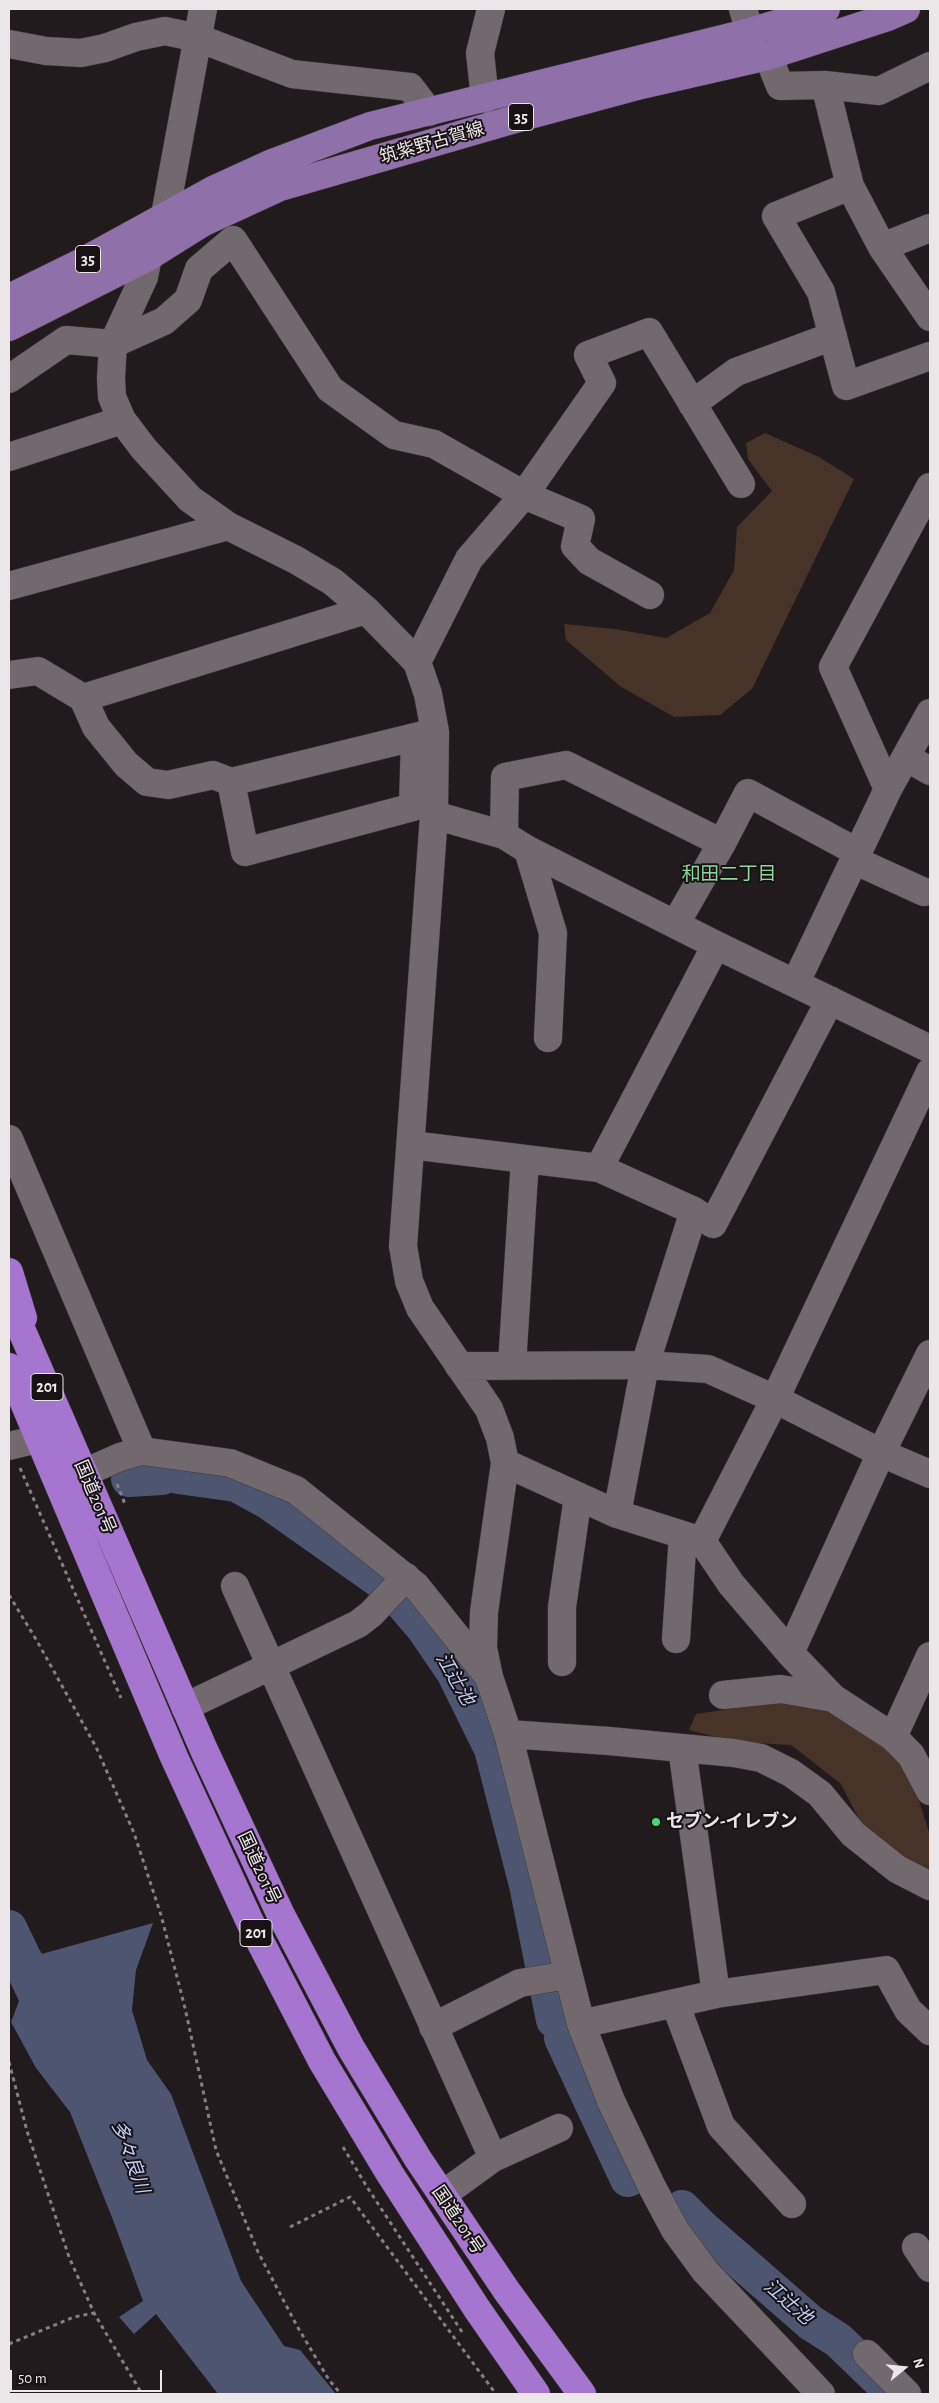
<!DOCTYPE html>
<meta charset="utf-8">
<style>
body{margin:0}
#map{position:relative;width:939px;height:2403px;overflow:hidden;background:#211b1e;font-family:"Alegreya Sans",sans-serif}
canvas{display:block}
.frame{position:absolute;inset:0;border:10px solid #ebe7e9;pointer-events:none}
.north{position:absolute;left:879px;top:2343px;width:50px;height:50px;-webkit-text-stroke:4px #181215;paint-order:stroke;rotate:73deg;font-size:14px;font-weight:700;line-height:20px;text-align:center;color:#ebe7e9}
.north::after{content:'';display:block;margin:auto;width:18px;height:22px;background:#ebe7e9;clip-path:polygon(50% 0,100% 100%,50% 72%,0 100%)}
.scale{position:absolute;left:10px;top:2370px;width:152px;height:22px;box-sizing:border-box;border:2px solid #ebe7e9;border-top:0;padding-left:6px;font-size:15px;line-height:18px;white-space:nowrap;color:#ebe7e9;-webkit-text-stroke:4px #181215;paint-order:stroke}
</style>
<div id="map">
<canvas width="939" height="2403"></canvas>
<div class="frame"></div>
<div class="north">N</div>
<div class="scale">50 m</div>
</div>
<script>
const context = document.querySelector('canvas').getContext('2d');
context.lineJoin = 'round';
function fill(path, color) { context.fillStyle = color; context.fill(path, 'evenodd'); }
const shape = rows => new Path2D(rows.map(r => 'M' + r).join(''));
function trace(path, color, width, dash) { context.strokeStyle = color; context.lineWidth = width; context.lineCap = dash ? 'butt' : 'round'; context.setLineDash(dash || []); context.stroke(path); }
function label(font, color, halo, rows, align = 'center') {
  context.font = font + ' "Alegreya Sans","Noto Sans JP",sans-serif'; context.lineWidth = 4; context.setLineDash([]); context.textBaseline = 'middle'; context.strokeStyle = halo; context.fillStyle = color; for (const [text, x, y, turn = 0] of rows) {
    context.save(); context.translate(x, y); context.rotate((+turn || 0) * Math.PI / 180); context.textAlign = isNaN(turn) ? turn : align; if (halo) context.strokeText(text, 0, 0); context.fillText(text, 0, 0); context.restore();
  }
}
fill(shape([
 [765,433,819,457,854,479,752,689,720,715,674,717,620,686,566,640,564,624,615,629,666,638,710,613,734,570,737,527,772,491,748,459,746,443],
 [773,1702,824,1705,878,1734,912,1779,930,1835,930,1903,864,1829,841,1784,791,1745,736,1742,689,1730,696,1714]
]), '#473328');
fill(shape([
 [153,1923,136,1970,132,2010,147,2060,171,2094,241,2281,284,2346,300,2350,336,2394,218,2394,156,2314,134,2334,119,2317,143,2301,113,2220,70,2112,36,2068,11,2022,19,2001,9,1980,9,1963]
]), '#4e5571');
trace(shape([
 [178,1476,236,1484,269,1502,388,1586,424,1628,454,1672,492,1749,527,1885,554,2020],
 [129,1479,162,1477],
 [9,1928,24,1959,50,2000],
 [562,2038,628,2179],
 [682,2208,701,2227,811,2323,838,2340,890,2390]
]), '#4e5571', 36);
const minor = shape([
 [203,9,165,215,148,257,144,277,113,344,111,378,112,397,122,420,144,449,190,499,228,526,296,560,333,582,366,610,417,662,428,694,435,732,434,815,403,1246,409,1281,420,1308,489,1409,500,1438,505,1463,484,1612,483,1648,489,1677,508,1734,581,2024,611,2101,651,2185,675,2230,705,2271,821,2394],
 [743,9,750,32],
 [9,44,46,51,81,53,105,48,136,37,165,31,198,38,292,74,410,87,429,112],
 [768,56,780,86,825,85,879,91,930,66],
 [825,85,850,186,882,247,930,317],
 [485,99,480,53,491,9],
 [850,186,776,216,821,292,846,386,930,356],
 [882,247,930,228],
 [9,379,66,340,113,344,164,321,188,300,199,269,233,240,330,389,394,435,434,444,524,495,581,519,575,546,589,561,650,595],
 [692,404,736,372,833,336],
 [9,457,122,420],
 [9,586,228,526],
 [417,662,469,559,524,495,602,383,588,355,649,332,741,484],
 [9,675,38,671,83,698,96,727,126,764,147,782,168,785,213,775,231,782,245,852,413,807,415,737],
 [83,698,366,610],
 [906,757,930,771],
 [231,782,431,733],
 [888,789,833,667,930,487],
 [434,815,504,835,528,850,716,945,930,1049],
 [504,835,505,777,566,765,722,843],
 [528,850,553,933,548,1038],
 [856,861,924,892],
 [676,923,722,843,748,793,859,853],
 [796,982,888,789,930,713],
 [9,1139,142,1451],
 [411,1145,599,1168,694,1211,713,1224,830,1000],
 [599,1168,716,945],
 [512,1365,525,1159],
 [459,1366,645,1365,708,1369,775,1399,881,1453,930,1474],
 [9,1446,38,1439],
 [505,1463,617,1514,702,1541,731,1584,790,1653,833,1698,893,1737,911,1755,930,1791],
 [84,1473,120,1457,142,1451,230,1463,296,1490,416,1586,488,1676],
 [617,1514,645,1365,694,1211],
 [702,1541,775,1399,930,1072],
 [235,1586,493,2158],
 [676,1639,683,1535],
 [790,1653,881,1453,930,1354],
 [562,1662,562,1607,578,1496],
 [723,1695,781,1689,833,1698],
 [185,1707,358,1624,371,1614,406,1577],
 [508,1734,609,1741,734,1753,761,1758,791,1773,820,1794,853,1834,897,1869,930,1886],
 [893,1737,930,1656],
 [682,1748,716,1994],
 [675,2003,721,2126,792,2204],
 [581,2024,716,1994,886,1970,908,2010,930,2031],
 [433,2027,520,1983,568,1975],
 [442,2195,493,2158,559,2128],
 [916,2247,930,2268],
 [867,2354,907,2394]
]);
const major = shape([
 [9,298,80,263,213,190,272,163,370,126,750,32,826,9],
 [9,327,148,257,204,222,280,187,522,117,641,85,768,56,888,17,906,9]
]);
const highway = shape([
 [9,1272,23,1318],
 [9,1301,204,1750,280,1913,351,2048,418,2159,506,2290,582,2394],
 [9,1367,174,1757,250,1922,322,2061,390,2174,477,2309,536,2394]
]);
trace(minor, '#3c383a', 29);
trace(major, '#3c383a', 29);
trace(highway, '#3c383a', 29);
trace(shape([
 [20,1468,121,1698],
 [117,1484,125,1504],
 [9,1595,37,1641,96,1747,134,1833,161,1915,185,2008,216,2150,258,2252,297,2326,329,2380,341,2394],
 [9,2062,27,2131,69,2257,94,2313,142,2394],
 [343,2147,367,2187,464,2335],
 [290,2227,350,2197,496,2394],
 [9,2344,74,2317,94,2313]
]), '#858083', 3, [4, 4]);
trace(minor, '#71696e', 28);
trace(major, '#9070a9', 28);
trace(highway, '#a575d0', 28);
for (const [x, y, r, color] of [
 [656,1822,5,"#47d779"]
]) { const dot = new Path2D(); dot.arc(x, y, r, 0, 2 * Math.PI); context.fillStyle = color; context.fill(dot); trace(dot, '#181215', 2); }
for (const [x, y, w] of [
 [521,117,25],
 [88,259,25],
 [47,1387,32],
 [256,1933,32]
]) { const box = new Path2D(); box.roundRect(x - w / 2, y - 13.5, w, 27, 4); context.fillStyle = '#181215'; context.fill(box); trace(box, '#ebe7e9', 1); }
label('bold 16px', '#ebe7e9', null, [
 ["35",521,117],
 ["35",88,259],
 ["201",47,1387],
 ["201",256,1933]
]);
label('18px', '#ebe7e9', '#181215', [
 ["筑紫野古賀線",432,143,-16],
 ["国道201号",95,1497,67],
 ["国道201号",259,1868,65],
 ["国道201号",458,2220,56]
]);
label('bold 18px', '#ebe7e9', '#181215', [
 ["セブン-イレブン",666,1822]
], 'left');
label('19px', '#90d4a0', '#181215', [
 ["和田二丁目",729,874]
]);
label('italic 19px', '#c3cffa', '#181215', [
 ["江辻池",455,1679,60],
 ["多々良川",130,2157,70],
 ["江辻池",788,2302,41]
]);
</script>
